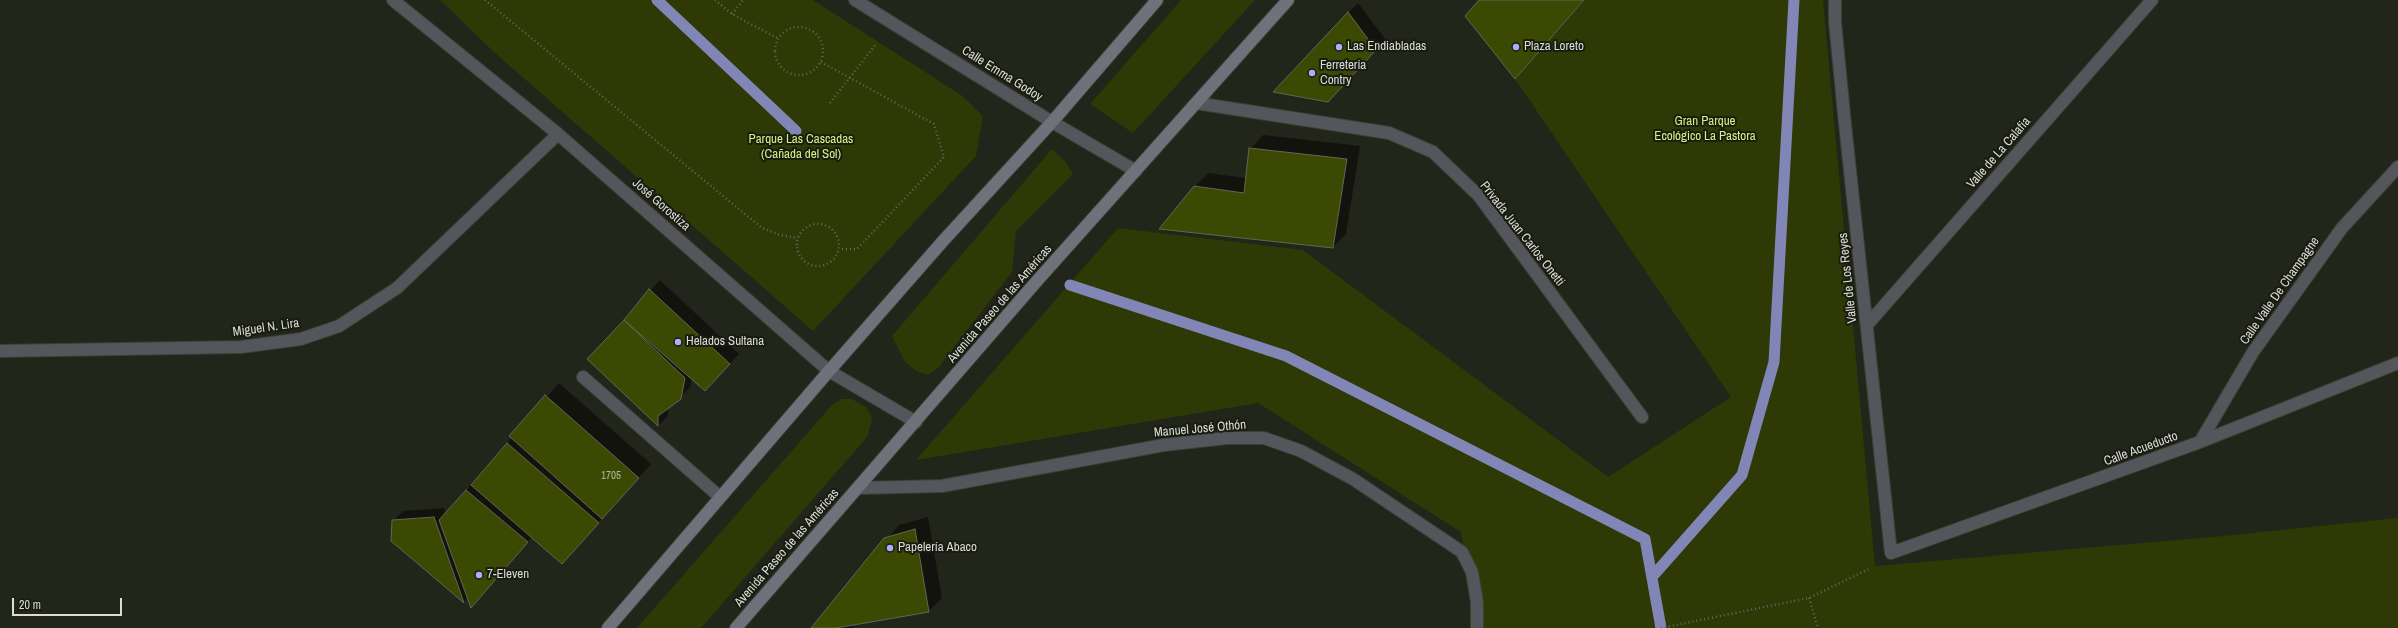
<!DOCTYPE html>
<meta charset="utf-8">
<style>
body{margin:0}
#map{position:relative;width:2398px;height:628px;overflow:hidden;background:#22251a;font-family:"Archivo Narrow",sans-serif}
canvas{display:block}
.scale{position:absolute;left:12px;top:598px;width:110px;height:18px;box-sizing:border-box;border:2px solid #dadcd5;border-top:0;padding-left:5px;font-size:12px;line-height:14px;white-space:nowrap;color:#dadcd5;-webkit-text-stroke:3px #191c11;paint-order:stroke}
</style>
<div id="map">
<canvas width="2398" height="628"></canvas>
<div class="scale">20 m</div>
</div>
<script>
const context = document.querySelector('canvas').getContext('2d');
context.lineJoin = 'round';
function fill(path, color) { context.fillStyle = color; context.fill(path, 'evenodd'); }
const shape = rows => new Path2D(rows.map(r => 'M' + r).join(''));
function trace(path, color, width, dash) { context.strokeStyle = color; context.lineWidth = width; context.lineCap = dash ? 'butt' : 'round'; context.setLineDash(dash || []); context.stroke(path); }
function label(font, color, halo, rows, align = 'center') {
  context.font = font + ' "Archivo Narrow",sans-serif'; context.lineWidth = 4; context.setLineDash([]); context.textBaseline = 'middle'; context.strokeStyle = halo; context.fillStyle = color; for (const [text, x, y, turn = 0] of rows) {
    context.save(); context.translate(x, y); context.rotate((+turn || 0) * Math.PI / 180); context.textAlign = isNaN(turn) ? turn : align; if (halo) context.strokeText(text, 0, 0); context.fillText(text, 0, 0); context.restore();
  }
}
fill(shape([
 [440,0,813,0,961,95,983,116,976,156,813,331,495,53],
 [1181,0,1255,0,1133,133,1090,104],
 [1585,0,1823,0,1875,566,2223,536,2398,518,2398,628,1476,628,1461,532,1258,403,916,460,1118,228,1303,250,1608,477,1731,397,1515,79],
 [1052,149,1064,160,1073,174,1016,231,1012,272,939,367,928,375,916,371,905,362,892,336],
 [841,399,852,399,866,407,872,418,868,436,701,628,637,628,832,405]
]), '#2e3905');
fill(shape([
 [1358,3,1386,40,1328,101,1348,13],
 [1263,135,1360,146,1346,234,1333,247,1195,187,1208,173,1246,178,1250,149],
 [660,280,739,354,715,380,692,378,690,388,668,407,668,416,658,425,589,359],
 [559,383,651,464,562,563,532,537,480,597,468,597,464,602,392,541,393,521,403,511,444,508,446,514],
 [928,517,942,598,929,611,852,624,853,628,812,628,899,525]
]), '#0007');
trace(shape([
 [657,0,796,131],
 [1070,285,1286,356,1645,539,1661,628],
 [1652,577,1742,475,1774,362,1794,0]
]), '#8286b6', 11);
const building = shape([
 [1479,0,1584,0,1515,79,1465,16,1479,0],
 [1348,12,1376,50,1328,102,1273,92,1348,12],
 [1249,148,1347,159,1333,248,1159,229,1194,186,1244,193,1249,148],
 [649,289,730,364,705,391,624,320,649,289],
 [624,320,685,378,681,399,658,416,658,426,587,359,624,320],
 [545,395,639,478,602,519,509,436,545,395],
 [507,443,599,523,562,564,471,485,507,443],
 [466,490,528,542,471,608,439,520,466,490],
 [434,517,464,603,391,541,392,520,434,517],
 [915,529,929,612,836,628,811,628,884,538,915,529]
]);
fill(building, '#3b4902');
trace(building, '#626659', 1);
const lane = shape([
 [583,377,720,497]
]);
const street = shape([
 [393,0,558,134,829,371,916,422],
 [855,0,1052,122,1136,171],
 [1835,0,1835,22,1845,124,1891,553,2200,442,2398,363],
 [1196,103,1389,133,1433,152,1479,196,1642,417],
 [1867,325,2152,0],
 [0,351,241,347,301,339,339,326,397,288,558,134],
 [2200,442,2253,352,2342,228,2398,167],
 [858,488,942,486,1164,445,1227,438,1264,438,1301,451,1353,479,1462,552,1472,572,1477,602,1477,628]
]);
const secondary = shape([
 [608,628,829,371,943,241,1052,122,1157,0],
 [736,628,1036,282,1288,0]
]);
trace(lane, '#3c3f34', 14);
trace(street, '#3c3f34', 14);
trace(secondary, '#3c3f34', 14);
trace(shape([
 [485,0,762,228,780,235,798,238],
 [715,0,732,14,779,39],
 [732,14,743,0],
 '775 51a24 24 0 1 1 48 0a24 24 0 1 1-48 0Z',
 [821,62,934,124,944,157,857,249,840,249],
 [830,103,876,44],
 '797 245a21 21 0 1 1 42 0a21 21 0 1 1-42 0Z',
 [1809,598,1818,628],
 [1661,628,1809,598,1871,568]
]), '#64675d', 2.5, [1, 3]);
trace(lane, '#55565b', 12);
trace(street, '#55565b', 12);
trace(secondary, '#70727b', 12);
for (const [x, y, r, color] of [
 [1339,47,4,"#a8b0fc"],
 [1516,47,4,"#a8b0fc"],
 [1312,73,4,"#a8b0fc"],
 [678,342,4,"#a8b0fc"],
 [890,548,4,"#a8b0fc"],
 [479,575,4,"#a8b0fc"]
]) { const dot = new Path2D(); dot.arc(x, y, r, 0, 2 * Math.PI); context.fillStyle = color; context.fill(dot); trace(dot, '#191c11', 1.5); }
label('11px', '#b2b7a0', null, [
 ["1705",611,476]
]);
label('13px', '#dadcd5', '#191c11', [
 ["Las Endiabladas",1347,47],
 ["Plaza Loreto",1524,47],
 ["Ferreteria",1320,66],
 ["Contry",1320,81],
 ["Helados Sultana",686,342],
 ["Papelería Abaco",898,548],
 ["7-Eleven",487,575]
], 'left');
label('13px', '#dadcd5', '#191c11', [
 ["Calle Emma Godoy",1002,74,32],
 ["Valle de La Calafia",1999,153,-49],
 ["José Gorostiza",661,205,41],
 ["Privada Juan Carlos Onetti",1522,234,52],
 ["Valle de Los Reyes",1848,278,-96],
 ["Calle Valle De Champagne",2280,291,-55],
 ["Avenida Paseo de las Américas",1000,304,-49],
 ["Miguel N. Lira",266,328,-8],
 ["Manuel José Othón",1200,429,-5],
 ["Calle Acueducto",2141,449,-20],
 ["Avenida Paseo de las Américas",787,548,-49]
]);
label('13px', '#d5f382', '#191c11', [
 ["Gran Parque",1705,122],
 ["Ecológico La Pastora",1705,137],
 ["Parque Las Cascadas",801,140],
 ["(Cañada del Sol)",801,155]
]);
</script>
